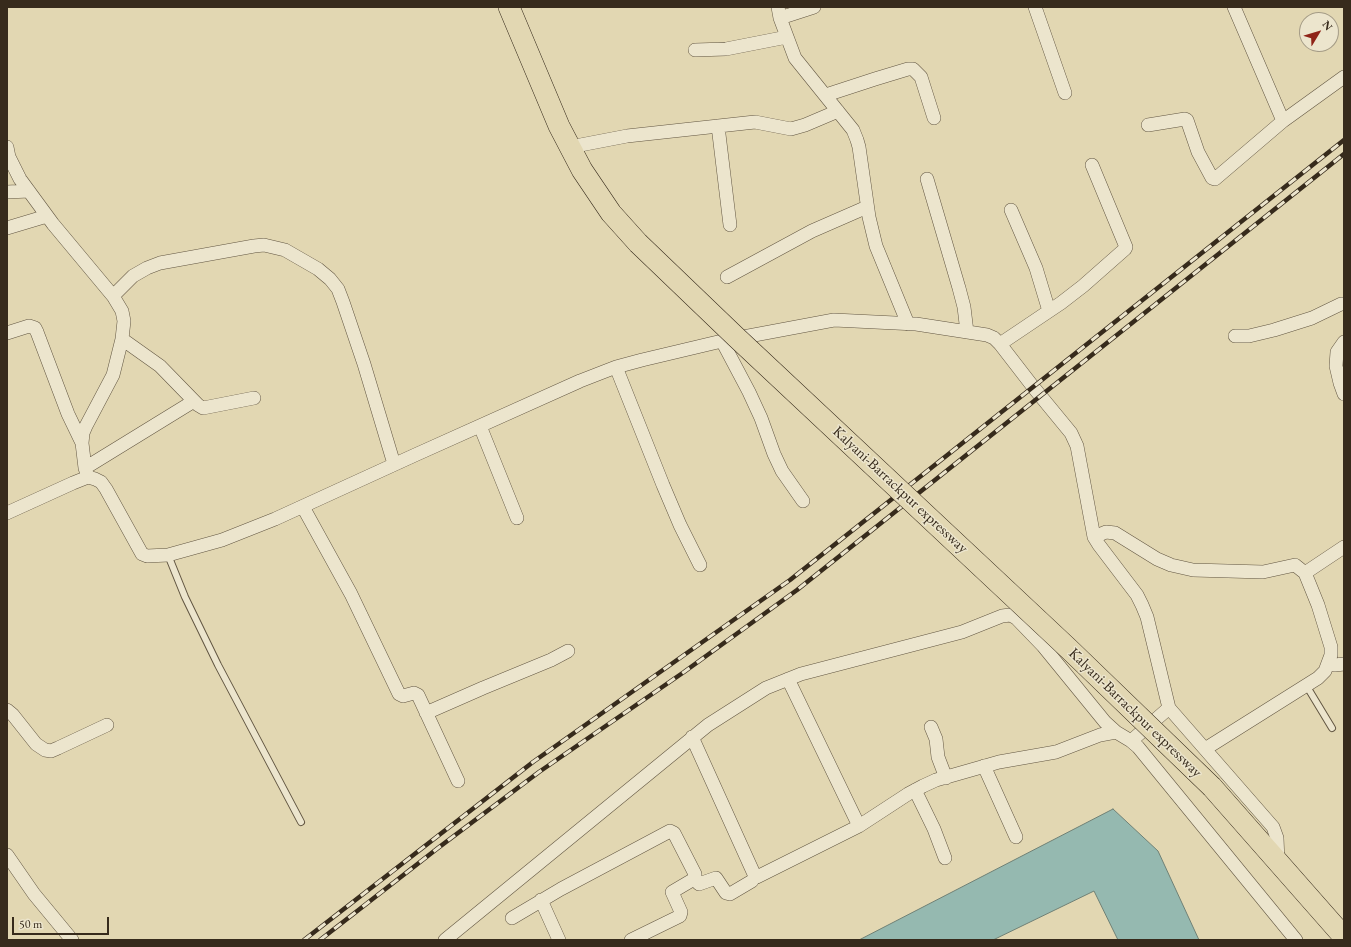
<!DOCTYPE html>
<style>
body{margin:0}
#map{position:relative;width:1351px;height:947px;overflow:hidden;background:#e2d7b2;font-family:"EB Garamond",serif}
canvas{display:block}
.frame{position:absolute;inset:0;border:8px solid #372b1c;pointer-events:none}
.north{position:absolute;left:1299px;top:12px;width:40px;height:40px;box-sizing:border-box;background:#ece5cd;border:1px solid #a49b86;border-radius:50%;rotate:52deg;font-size:11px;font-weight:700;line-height:16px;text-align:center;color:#372b1c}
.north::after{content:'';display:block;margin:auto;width:14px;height:18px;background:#8f2418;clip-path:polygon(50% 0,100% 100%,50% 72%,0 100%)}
.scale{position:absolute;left:12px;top:917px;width:97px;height:18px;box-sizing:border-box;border:2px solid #372b1c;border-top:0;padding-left:5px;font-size:12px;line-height:14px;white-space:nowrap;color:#372b1c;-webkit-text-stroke:3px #ece5cd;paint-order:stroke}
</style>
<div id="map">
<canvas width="1351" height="947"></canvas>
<div class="frame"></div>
<div class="north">N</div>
<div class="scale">50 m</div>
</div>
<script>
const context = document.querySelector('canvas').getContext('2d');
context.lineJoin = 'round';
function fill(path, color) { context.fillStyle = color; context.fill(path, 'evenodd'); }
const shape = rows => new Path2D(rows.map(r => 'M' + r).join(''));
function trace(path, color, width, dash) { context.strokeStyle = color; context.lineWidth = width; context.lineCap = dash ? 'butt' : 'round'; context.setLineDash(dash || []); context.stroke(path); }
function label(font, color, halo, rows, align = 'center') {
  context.font = font + ' "EB Garamond",serif'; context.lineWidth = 3; context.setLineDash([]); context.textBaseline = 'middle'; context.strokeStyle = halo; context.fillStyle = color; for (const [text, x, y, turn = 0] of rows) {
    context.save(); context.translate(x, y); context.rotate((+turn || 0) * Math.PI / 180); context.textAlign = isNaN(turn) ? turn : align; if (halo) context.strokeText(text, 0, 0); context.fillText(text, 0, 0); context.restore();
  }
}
const water = shape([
 [1113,809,1158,851,1199,940,1118,940,1094,891,993,940,859,940,1113,809]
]);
fill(water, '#95b9b0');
trace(water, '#6f8075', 1);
const service = shape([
 [168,555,185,597,218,665,301,822],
 [1306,685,1332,728]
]);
const minor = shape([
 [778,7,780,18,795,58,853,130,857,140,859,147,869,217,876,246,908,324],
 [1035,7,1065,93],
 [1234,7,1283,121],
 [780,18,814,7],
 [695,50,726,49,787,37],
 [826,95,875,79,908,69,913,69,921,77,934,118],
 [1148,125,1185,119,1187,120,1198,152,1212,178,1215,179,1283,121,1344,77],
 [718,126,730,225],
 [7,147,9,157,20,179,53,224,113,296,122,311,124,321,122,339,113,375,86,426,83,433,82,443,85,468,88,477],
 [570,147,627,136,755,122,791,129,805,125,838,111],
 [927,179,959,288,964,307,967,332],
 [7,192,29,191],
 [1011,210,1036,268,1049,311],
 [7,228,47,216],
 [727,277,812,231,867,207],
 [113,296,133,276,147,268,160,263,254,246,264,245,285,250,318,269,330,279,338,289,343,302,364,364,394,464],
 [7,333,29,326,35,328,37,332,68,414,82,443],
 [1235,336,1249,336,1274,330,1312,318,1341,304,1344,304],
 [122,339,160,366,198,405,203,408,254,398],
 [722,341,749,392,761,418,774,454,782,471,803,501],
 [1344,342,1337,352,1336,366,1340,383,1344,394],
 [1000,344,1061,303,1083,286,1125,249,1126,247,1092,165],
 [616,367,663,485,680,525,700,565],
 [480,426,517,518],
 [85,468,194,401],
 [303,507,351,594,399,694,403,696,414,693,418,695,458,781],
 [7,513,73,483,88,477,95,479,101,482,106,489,142,554,147,556,168,555,222,540,275,519,415,455,580,381,616,367,642,360,722,341,834,320,916,324,987,335,994,338,1000,344,1034,388,1071,433,1077,446,1094,537,1099,545,1137,595,1142,605,1147,617,1169,708,1273,827,1277,838,1278,862],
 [1094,537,1106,532,1115,533,1157,559,1171,565,1193,570,1263,572,1295,565,1305,573,1318,605,1331,647,1331,655,1325,671,1318,678,1205,749],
 [1305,573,1344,547],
 [1329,664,1335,665,1344,664],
 [788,679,859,826],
 [7,710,13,715,36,744,45,750,51,751,58,748,107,725],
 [426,713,483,688,551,660,568,651],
 [931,727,936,739,938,757,946,778],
 [692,737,754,874,757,877,859,826,908,794,923,786,936,780,999,762,1056,752,1100,735,1116,732],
 [1131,741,1169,708],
 [984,766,1016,837],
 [915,790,934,829,945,858],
 [7,855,34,894,72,940],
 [541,900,559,940],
 [512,918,561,889,670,831,674,833,695,874,695,879],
 [445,940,708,725,766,688,801,674,962,632,1002,616,1010,615,1016,618,1043,646,1105,722,1116,732,1131,741,1138,747,1296,940],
 [631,940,680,916,681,912,672,892,694,879,699,884,716,878,726,893,730,894,752,881,755,876]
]);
const trunk = shape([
 [509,7,559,126,582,170,611,213,638,243],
 [1212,787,1344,937]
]);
trace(service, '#625642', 8);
trace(minor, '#625642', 14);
trace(trunk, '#372b1c', 22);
trace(service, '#ece5cd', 6);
trace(minor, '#ece5cd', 13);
trace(trunk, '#e2d7b2', 21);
const rail = shape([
 [304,940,533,762,790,580,1344,140],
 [320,940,438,848,539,772,684,672,797,590,1344,154]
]);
trace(rail, '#372b1c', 4.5);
trace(rail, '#ece5cd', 3, [9]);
const trunkBridge = shape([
 [638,243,736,337,1069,649,1212,787]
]);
trace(trunkBridge, '#372b1c', 22, []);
trace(trunkBridge, '#e2d7b2', 21);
label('15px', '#372b1c', '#ece5cd', [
 ["Kalyani-Barrackpur expressway",900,490,43],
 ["Kalyani-Barrackpur expressway",1135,713,44]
]);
</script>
